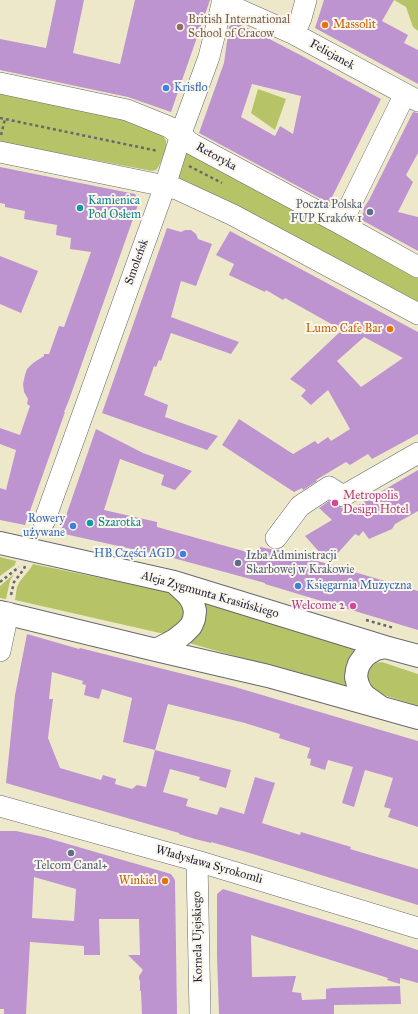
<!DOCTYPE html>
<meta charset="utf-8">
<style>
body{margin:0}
canvas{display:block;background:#eee8cb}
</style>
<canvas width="418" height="1014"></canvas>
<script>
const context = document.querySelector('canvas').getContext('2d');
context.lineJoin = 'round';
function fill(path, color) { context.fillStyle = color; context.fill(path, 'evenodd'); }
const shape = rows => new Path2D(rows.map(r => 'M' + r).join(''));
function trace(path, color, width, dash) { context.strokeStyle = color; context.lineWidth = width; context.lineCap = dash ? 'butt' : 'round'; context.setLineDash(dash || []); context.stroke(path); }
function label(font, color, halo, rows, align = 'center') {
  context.font = font + ' "IM FELL Great Primer",serif'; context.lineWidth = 4; context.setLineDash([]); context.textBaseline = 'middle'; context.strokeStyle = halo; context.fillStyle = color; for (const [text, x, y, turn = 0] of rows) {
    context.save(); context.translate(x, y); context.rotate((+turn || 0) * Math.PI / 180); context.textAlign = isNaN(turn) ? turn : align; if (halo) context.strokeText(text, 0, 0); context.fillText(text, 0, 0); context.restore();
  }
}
fill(shape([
 [394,0,418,0,418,31,413,27,406,7],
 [0,89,99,109,163,135,166,141,167,147,159,166,156,170,152,171,0,142],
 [258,89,286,99,275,130,251,113],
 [187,152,418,274,418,305,177,180],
 [0,557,16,561,15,565,0,576],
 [33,564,169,592,177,596,184,609,184,616,181,623,168,633,160,633,15,600,17,587,20,581,30,569],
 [14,574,10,581,6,599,0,598,0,586],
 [205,603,360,647,348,687,347,688,189,643,199,633,204,621,205,607],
 [382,662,418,674,418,706,377,693,367,682,367,678,368,671,371,666,376,663]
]), '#b6c467');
fill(shape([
 [56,0,84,0,73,53,120,64,135,0,210,0,171,112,128,97,0,70,0,39,46,48],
 [324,0,394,0,382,21,408,35,404,43,418,50,418,84,315,28],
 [234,22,256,32,304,57,381,99,329,203,199,133,224,63,229,27],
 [252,84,301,96,293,134,280,126,275,136,241,117],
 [413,112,418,113,418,153,406,175,413,182,398,212,418,217,418,251,360,219,364,211,363,209,369,200],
 [0,167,135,194,139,202,69,400,64,412,65,412,25,525,0,520,0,488,6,490,16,450,0,444,0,428,20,435,30,406,27,404,28,399,24,392,23,384,25,375,27,369,33,363,44,356,44,354,49,354,59,326,64,327,91,252,70,249,71,238,56,235,57,225,24,219,25,211,5,207,5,204,0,203],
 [167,228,181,232,185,230,191,230,196,234,198,239,212,244,196,286,181,281,171,317,239,342,231,354,171,333,161,361,159,360,156,367,154,366,144,395,168,405,165,417,218,436,207,450,102,413],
 [230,231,418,332,418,434,372,459,368,454,350,465,346,462,316,480,317,481,303,490,302,488,294,492,222,445,239,419,293,454,315,441,318,444,328,437,331,441,350,429,328,390,311,405,301,396,306,390,290,379,342,330,285,298,283,300,266,290,265,292,229,275,234,264,216,255],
 [364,337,403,358,361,387,337,361],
 [0,256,38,271,21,313,0,304],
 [96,429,143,453,192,471,175,490,161,485,164,475,120,459,104,510,157,522,157,527,258,555,260,547,275,550,278,550,328,564,327,566,331,565,418,591,418,630,265,584,265,583,151,552,150,553,60,533],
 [418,470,418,511,395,524,392,529,369,539,363,531,359,536,355,534,329,563,305,536,332,520,319,508,329,501,337,506,342,508,345,508,348,511],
 [27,634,79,649,80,648,235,687,418,741,418,827,388,817,391,809,384,807,393,778,365,770,354,807,342,803,353,767,328,760,325,770,310,765,311,759,307,758,310,748,279,738,280,734,245,723,168,704,155,750,231,770,226,788,199,780,200,777,170,769,163,792,188,799,186,806,217,815,220,807,244,814,255,777,275,783,262,823,300,835,301,832,351,847,350,849,418,869,418,905,253,854,211,842,211,843,195,839,179,834,179,833,6,783,15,695],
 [52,672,83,681,82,684,86,685,84,695,99,699,102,689,132,698,123,742,155,750,146,787,137,785,132,789,115,784,116,779,103,775,101,780,60,768,48,738,53,699,49,699],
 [0,831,16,831,44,837,171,874,175,880,177,1014,142,1014,141,991,140,991,140,981,139,979,139,976,143,970,128,955,140,955,139,919,99,919,100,955,84,955,84,946,30,942,26,1014,4,1014,4,1009,0,1009],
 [34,877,76,889,74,921,32,918],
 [223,889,351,928,418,950,418,983,400,978,400,984,387,980,388,978,251,935,252,977,296,976,292,992,301,993,302,1000,326,999,326,989,332,988,400,986,401,1004,334,1005,334,1014,219,1014,217,956,217,894]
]), '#bd94d0');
const minor = shape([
 [222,2,294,34,418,101],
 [294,34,301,18,306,0],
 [0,83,127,110,169,127,192,144,341,224,418,267],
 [0,152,165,186,177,189,233,215,418,314],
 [341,224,405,94],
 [44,522,165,186,184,125,209,57,223,0],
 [276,538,300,506,329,487,343,496,418,453],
 [0,651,8,613],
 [0,806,197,861,418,928],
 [197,861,200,1014]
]);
const major = shape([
 [0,543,174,582,385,647,418,656],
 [0,612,156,650,268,676,418,718],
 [156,650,175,640,184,633,191,626,194,619,195,611,193,603,188,595,174,582],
 [379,706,365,696,361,691,358,685,356,677,357,670,359,664,364,657,369,653,376,649,385,647]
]);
trace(minor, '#69676d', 22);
trace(major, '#69676d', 24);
trace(shape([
 [0,118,158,151],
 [1,135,5,119],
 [189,166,222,183],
 [0,582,19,567],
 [11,595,14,582,24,569,25,566],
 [366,620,394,628]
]), '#69676d', 2.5, [3, 3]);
trace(minor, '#fff', 21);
trace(major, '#fff', 22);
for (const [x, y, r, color] of [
 [325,25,4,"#e8710a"],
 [180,27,4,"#8d6e63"],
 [166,88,4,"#3f7fe0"],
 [80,208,4,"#0f9aa8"],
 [370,212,4,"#5c6f8a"],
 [390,329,4,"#e8710a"],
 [335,503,4,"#d1479c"],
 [90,523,4,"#0f9aa8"],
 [73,526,4,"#3f7fe0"],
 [183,554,4,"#3f7fe0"],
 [238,563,4,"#5c6f8a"],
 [298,586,4,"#3f7fe0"],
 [353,606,4,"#d1479c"],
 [71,853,4,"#5c6f8a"],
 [165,881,4,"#e8710a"]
]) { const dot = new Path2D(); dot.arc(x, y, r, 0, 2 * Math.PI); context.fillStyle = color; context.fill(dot); trace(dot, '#fbf7ec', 1.5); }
label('12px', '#785e54', '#fbf7ec', [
 ["British International",188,20],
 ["School of Cracow",188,34]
], 'left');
label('12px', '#c56008', '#fbf7ec', [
 ["Massolit",333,25,"left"],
 ["Lumo Cafe Bar",382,329],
 ["Winkiel",157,881]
], 'right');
label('12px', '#22223b', '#fbf7ec', [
 ["Felicjanek",332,55,29],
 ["Retoryka",216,157,29],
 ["Smoleńsk",137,262,-70],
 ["Aleja Zygmunta Krasińskiego",210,595,16],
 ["Władysława Syrokomli",209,865,16],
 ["Kornela Ujejskiego",198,937,-91]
]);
label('12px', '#366cbe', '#fbf7ec', [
 ["Krisflo",174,88],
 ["Rowery",65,519,"right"],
 ["używane",65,533,"right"],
 ["HB Części AGD",175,554,"right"],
 ["Księgarnia Muzyczna",306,586]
], 'left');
label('12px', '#0d838f', '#fbf7ec', [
 ["Kamienica",88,201],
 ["Pod Osłem",88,215],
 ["Szarotka",98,523]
], 'left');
label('12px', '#4e5e75', '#fbf7ec', [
 ["Poczta Polska",362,205],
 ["FUP Kraków 1",362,219],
 ["Izba Administracji",246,556,"left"],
 ["Skarbowej w Krakowie",246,570,"left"],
 ["Telcom Canal+",71,866,"center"]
], 'right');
label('12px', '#b23c85', '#fbf7ec', [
 ["Metropolis",343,496],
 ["Design Hotel",343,510],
 ["Welcome 2",345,606,"right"]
], 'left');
</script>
